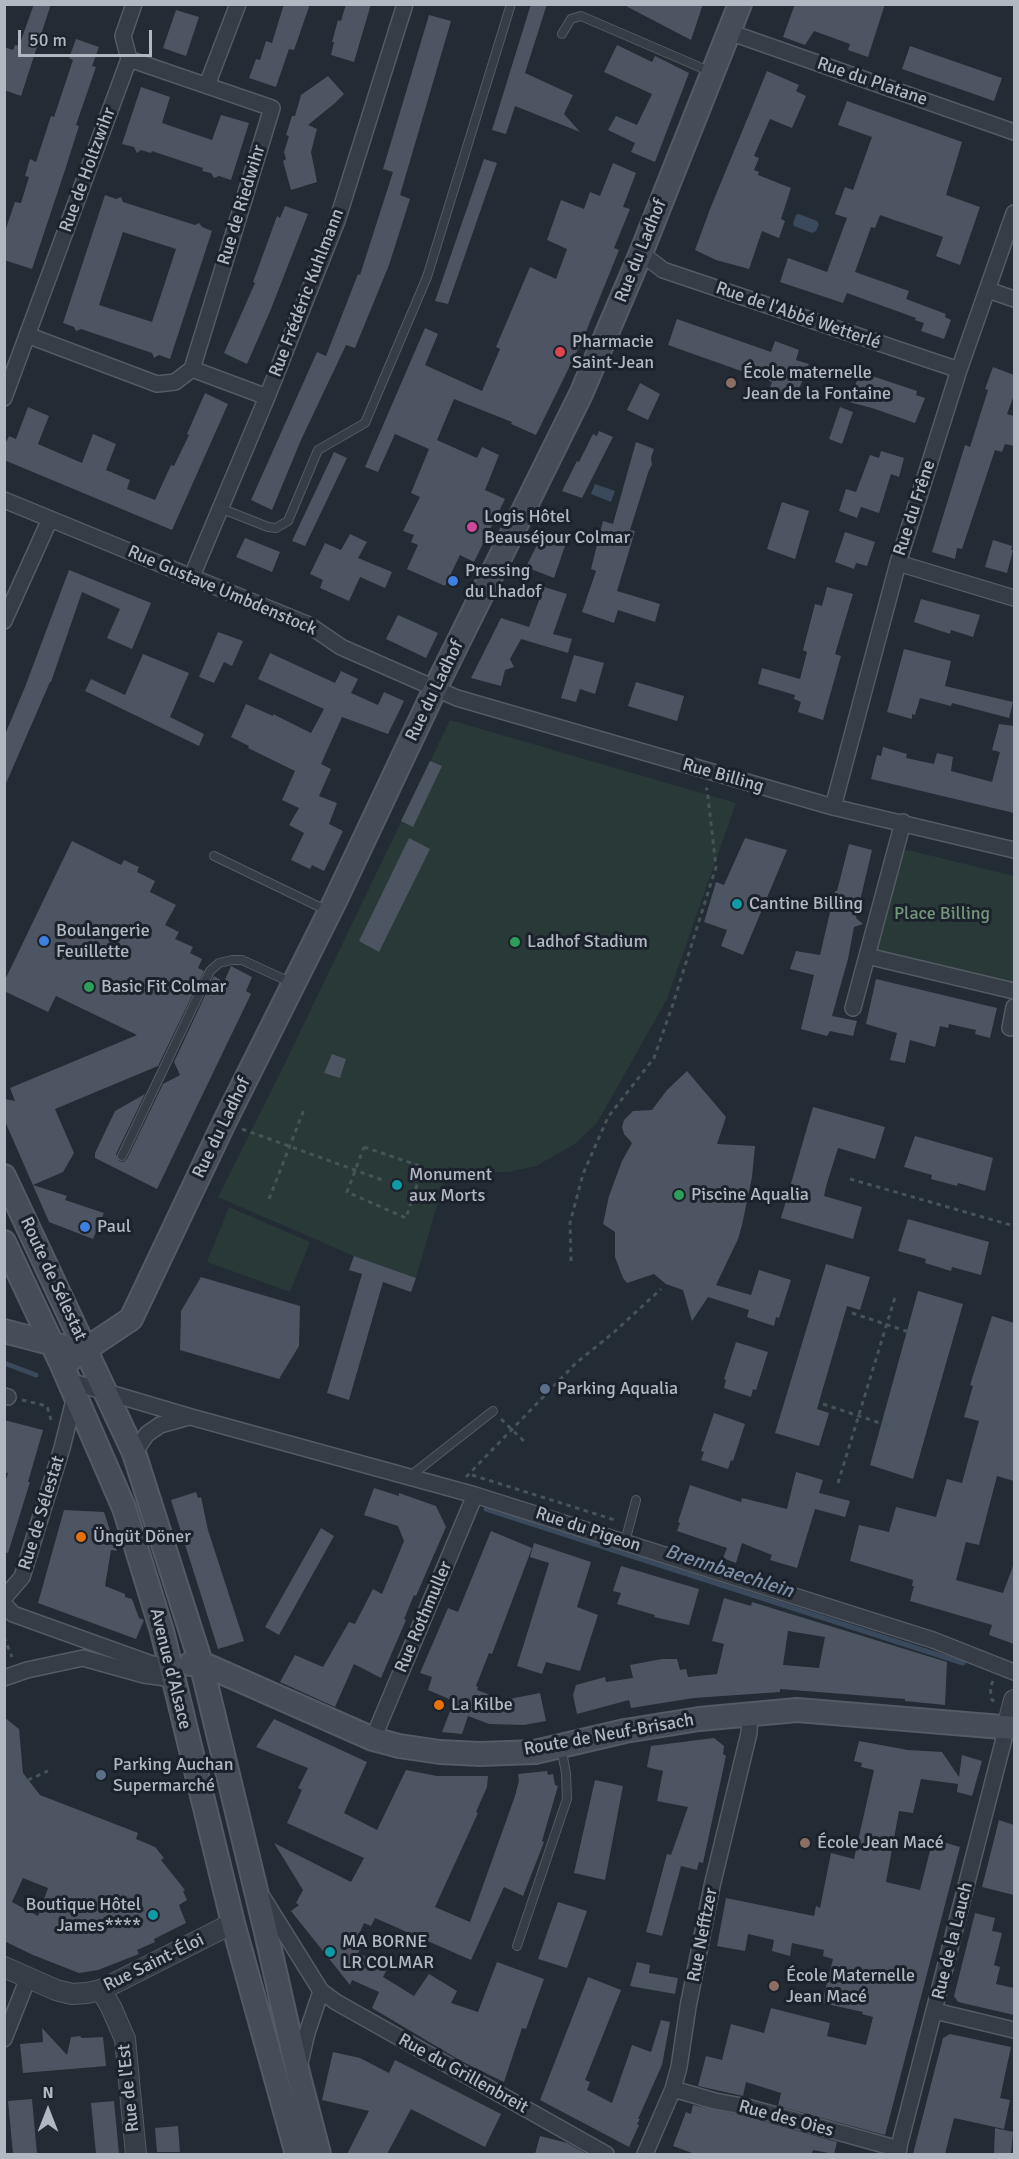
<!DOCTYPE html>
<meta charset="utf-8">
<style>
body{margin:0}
#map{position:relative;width:1019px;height:2159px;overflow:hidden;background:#232b35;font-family:Signika,sans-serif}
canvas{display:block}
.frame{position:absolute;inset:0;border:6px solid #b1b8c2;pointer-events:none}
.north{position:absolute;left:18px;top:2081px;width:60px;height:60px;-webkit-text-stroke:4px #1c222b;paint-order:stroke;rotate:0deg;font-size:16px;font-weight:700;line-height:24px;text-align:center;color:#b1b8c2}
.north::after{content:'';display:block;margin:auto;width:21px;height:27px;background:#b1b8c2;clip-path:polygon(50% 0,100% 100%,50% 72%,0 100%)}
.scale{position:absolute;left:18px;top:30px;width:134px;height:27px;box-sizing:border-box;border:3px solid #b1b8c2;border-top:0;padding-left:8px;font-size:18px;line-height:21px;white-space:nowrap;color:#b1b8c2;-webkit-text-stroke:4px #1c222b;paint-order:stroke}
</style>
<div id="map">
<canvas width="1019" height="2159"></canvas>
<div class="frame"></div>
<div class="north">N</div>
<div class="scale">50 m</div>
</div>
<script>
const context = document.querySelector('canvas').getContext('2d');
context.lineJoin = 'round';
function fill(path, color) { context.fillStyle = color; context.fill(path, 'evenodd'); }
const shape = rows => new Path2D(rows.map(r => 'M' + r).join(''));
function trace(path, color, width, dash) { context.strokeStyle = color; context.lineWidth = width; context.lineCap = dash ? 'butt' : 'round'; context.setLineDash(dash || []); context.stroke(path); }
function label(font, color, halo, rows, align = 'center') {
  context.font = font + ' Signika,sans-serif'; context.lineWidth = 6; context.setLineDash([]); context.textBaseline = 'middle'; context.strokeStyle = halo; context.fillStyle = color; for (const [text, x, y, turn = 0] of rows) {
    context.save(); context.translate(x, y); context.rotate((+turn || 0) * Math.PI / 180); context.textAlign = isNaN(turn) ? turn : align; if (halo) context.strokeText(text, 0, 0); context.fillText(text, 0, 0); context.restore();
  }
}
fill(shape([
 [450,720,736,803,667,999,597,1123,575,1144,536,1166,508,1172,479,1173,448,1167,416,1278,354,1256,218,1197,286,1061],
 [908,850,1014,876,1014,979,1011,984,877,951,875,946,901,852],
 [229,1207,310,1242,290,1292,207,1262]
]), '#283938');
fill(shape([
 [799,214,817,221,819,224,816,231,812,233,794,226,793,223,796,215],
 [595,484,615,491,611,502,591,494]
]), '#3a495c');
trace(shape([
 [4,1363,36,1375],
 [486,1509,963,1663]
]), '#3a495c', 5);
fill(shape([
 [34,4,51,4,21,96,4,90,4,47,13,50,15,45,19,46],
 [284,4,310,4,294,50,289,49,276,87,249,78,256,59,260,60,266,41,272,43],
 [346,4,371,4,354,62,331,55,334,42,332,42,338,20,341,21],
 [531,4,547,4,525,73,573,95,564,114,580,132,515,106,506,134,492,130],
 [622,4,703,4,691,40],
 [795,4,885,4,868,57,848,50,850,44,814,31,805,45,783,37],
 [176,10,199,17,186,56,163,48],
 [429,15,451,21,400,195,410,199,389,265,355,348,346,345,301,440,272,510,251,500,317,352,326,356,358,274,360,275,393,172,383,169],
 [76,39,99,47,92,66,96,67,76,125,79,126,65,170,32,269,4,260,4,234,15,202,21,203,29,177,25,176,30,159,36,162,51,116,54,117,73,60,69,58],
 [617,45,652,62,655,56,689,73,655,162,631,152,635,143,608,130,616,116,637,125,652,94,604,72],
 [910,46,1002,78,994,101,902,69],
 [767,71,799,85,796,91,806,96,792,128,770,119,754,156,759,158,754,170,759,172,758,175,791,188,781,219,785,221,779,238,762,231,749,269,716,260,695,250,710,209],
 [328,76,344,94,335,103,308,125,317,129,311,152,317,182,291,190,283,161,286,159,284,152,289,136,286,135,292,116,295,116,301,95],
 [141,87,170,97,162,123,212,140,221,115,249,123,231,180,219,176,214,178,211,173,202,171,203,168,152,151,151,153,141,150,137,153,134,147,122,144],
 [847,101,962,142,946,195,980,207,960,265,936,256,943,237,880,215,875,228,871,227,855,272,909,291,906,299,946,314,945,317,951,320,944,339,921,331,924,323,915,320,916,318,847,293,843,303,780,282,788,258,827,272,847,218,835,214,845,187,853,190,872,137,838,125],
 [484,159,497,163,448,304,435,301],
 [613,163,636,173,623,207,630,209,614,248,619,250,583,339,536,435,511,424,512,422,454,399,437,440,477,458,482,447,499,455,485,490,505,499,474,562,460,555,445,586,407,569,418,545,411,542,414,535,403,531,420,497,411,493,429,449,395,434,378,472,365,467,425,328,438,334,425,365,482,391,500,349,496,347,530,267,556,279,567,249,547,240,561,200,584,209,590,192,600,196],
 [105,195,116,199,121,197,123,202,195,225,199,223,202,227,212,231,170,359,159,355,154,358,152,353,81,329,76,331,74,327,63,323],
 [123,232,176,249,152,322,99,305],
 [285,206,308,214,271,309,247,364,224,353,255,283,253,282,277,216,280,218],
 [677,319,771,352,775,341,799,350,796,360,809,364,795,399,769,390,772,382,668,345],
 [993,367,1014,375,1014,395,1007,414,1014,416,1014,446,1005,444,1002,452,995,450,962,549,957,548,955,559,932,552,965,445,970,447,988,390,985,389],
 [860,372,917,391,916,395,925,398,915,423,872,408,849,402],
 [640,383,660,394,648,420,627,410],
 [205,393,228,404,172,530,4,460,4,446,9,436,16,439,28,407,49,416,38,444,82,463,93,434,116,444,106,470,130,480,127,489,155,500,171,465,174,466,189,435,187,434],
 [840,407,853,412,842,444,829,439],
 [599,431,613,437,582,498,562,491,577,461,579,462,593,434,597,436],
 [636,442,654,449,651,458,652,465,649,470,630,530,635,531,617,591,660,604,655,622,618,610,614,623,582,612,596,571,591,569,603,521,613,524],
 [881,451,904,458,899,477,891,474,879,513,861,507,857,518,839,511,846,489,856,492,870,455,879,458],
 [334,452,347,458,305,546,292,541],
 [782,502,809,511,795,559,767,549],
 [845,532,875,542,867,566,856,563,854,569,835,562],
 [350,534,367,542,358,558,392,572,385,588,360,577,349,601,320,588,323,580,310,574,325,543,341,550],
 [542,535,566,543,554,578,526,567],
 [245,538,280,552,272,572,236,557],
 [993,540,1012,546,1011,550,1013,550,1007,573,985,567],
 [69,570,151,603,132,649,107,638,120,609,82,592,51,682,50,682,4,788,4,737,25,687],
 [544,587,567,594,553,634,572,639,568,653,521,639,510,659,514,667,505,670,501,686,471,678,501,618,529,627],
 [827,587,853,594,835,654,841,656,823,720,798,712,801,702,794,699,795,695,758,684,762,668,800,679,807,652,803,650,815,604,822,606],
 [921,599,980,615,973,637,951,630,950,634,914,622],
 [398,615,438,633,426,658,386,639],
 [218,632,243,641,232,666,224,662,214,683,199,677],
 [904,649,951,661,945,686,1013,702,1009,718,952,703,951,706,920,698,915,715,912,714,912,719,887,712],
 [270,653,335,683,341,671,358,679,351,693,378,705,384,692,404,701,388,734,342,717,321,764,331,769,319,796,337,803,329,824,343,831,324,871,312,865,310,869,291,860,304,833,289,825,299,808,282,800,295,771,248,748,249,746,231,737,246,704,273,716,273,714,311,733,324,709,258,679],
 [143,654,189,673,170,717,204,734,199,746,85,691,91,679,125,695],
 [574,655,604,663,595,694,580,689,576,702,561,698],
 [636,682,684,696,677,721,628,706],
 [999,724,1014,726,1014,813,871,779,877,755,881,756,883,747,907,754,906,758,934,764,937,753,953,757,951,771,992,782,1000,752,992,750],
 [430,761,442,766,413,827,401,821],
 [409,838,430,849,379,952,359,941],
 [745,838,787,850,743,955,721,946,727,930,704,922,716,882,724,885],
 [72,841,121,865,124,860,139,867,137,872,155,881,150,892,176,905,165,925,179,932,175,939,193,947,190,953,202,959,198,968,204,971,158,1066,55,1109,74,1153,63,1172,33,1185,67,1196,65,1200,104,1213,93,1239,49,1222,4,1119,4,1099,15,1101,10,1088,137,1035,56,996,48,1012,4,991,4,982],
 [849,844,872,850,856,918,863,924,854,927,848,959,832,1016,857,1021,853,1036,830,1031,827,1036,801,1029,814,975,790,969,796,951,820,955,835,891,837,891],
 [231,966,252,977,246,991,251,994,157,1189,95,1158,95,1153,115,1111,145,1094,116,1154,119,1161,123,1162,127,1159,163,1084,180,1075,174,1062,214,976,224,982],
 [876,979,997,1008,990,1038,975,1034,976,1030,949,1024,948,1028,940,1026,935,1047,910,1040,905,1063,890,1060,897,1033,866,1024],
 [332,1054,346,1059,340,1078,324,1073],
 [687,1071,726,1117,717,1144,755,1146,752,1177,742,1225,738,1239,716,1285,751,1295,759,1270,791,1280,779,1318,776,1317,774,1326,747,1317,749,1310,708,1297,692,1321,683,1290,666,1284,654,1274,627,1283,623,1278,615,1257,615,1232,603,1224,609,1196,622,1161,632,1143,624,1134,622,1127,624,1120,633,1111,652,1110,667,1090],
 [813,1107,885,1127,875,1159,838,1148,827,1183,824,1196,862,1207,853,1239,781,1218],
 [915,1136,993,1158,985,1191,958,1183,957,1186,931,1179,932,1175,904,1167],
 [908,1219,989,1242,981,1275,952,1267,951,1271,925,1263,926,1259,898,1251],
 [354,1256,416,1278,411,1292,383,1282,349,1400,327,1393,362,1274,349,1270],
 [826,1264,870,1277,860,1310,847,1306,817,1409,829,1413,819,1446,775,1433],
 [201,1277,300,1306,299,1346,279,1379,180,1350,181,1311],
 [918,1291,963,1304,913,1479,870,1465],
 [992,1316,1014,1323,1014,1481,997,1476,979,1545,966,1542,956,1580,1003,1593,1013,1566,1014,1566,1014,1644,989,1635,992,1625,910,1601,914,1586,912,1586,913,1580,850,1561,859,1525,889,1532,896,1507,936,1517,947,1479,962,1483,979,1421,964,1417,973,1386,970,1385],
 [736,1342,768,1352,756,1390,753,1389,751,1397,724,1388,726,1380,724,1379],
 [714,1413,745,1424,733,1461,731,1460,728,1469,701,1460,704,1452,701,1451],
 [4,1420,43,1430,28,1482,30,1482,8,1553,4,1552,4,1485,8,1473,4,1472],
 [796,1472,823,1480,819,1493,850,1501,845,1517,815,1509,797,1568,770,1560,772,1555,742,1543,736,1563,723,1558,727,1548,677,1531,680,1523,678,1522,690,1485,741,1502,742,1498,787,1509],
 [374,1488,399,1496,399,1493,436,1506,446,1527,416,1596,414,1595,404,1619,406,1620,381,1678,354,1664,335,1707,280,1682,295,1655,323,1667,349,1622,355,1624,373,1589,382,1594,404,1541,398,1526,364,1515],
 [196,1492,198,1498,201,1497,208,1530,244,1641,218,1649,171,1500],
 [64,1510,104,1512,117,1551,111,1550,105,1586,125,1594,125,1597,132,1599,139,1618,144,1620,136,1639,38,1603],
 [321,1528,334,1536,279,1635,265,1627],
 [491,1531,532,1548,492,1654,489,1653,476,1686,478,1687,477,1690,504,1700,540,1693,546,1721,524,1725,489,1724,468,1716,462,1734,442,1732,454,1701,428,1690,432,1677,420,1673,448,1608,458,1612],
 [534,1543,591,1562,577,1607,598,1615,580,1671,546,1662,542,1674,517,1666,549,1563,530,1557],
 [621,1566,699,1589,689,1625,654,1617,655,1615,617,1604,621,1593,613,1591],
 [724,1598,751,1606,752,1602,947,1662,945,1705,905,1701,905,1699,780,1689,780,1692,694,1698,631,1708,629,1700,577,1714,573,1695,576,1685,605,1677,606,1682,633,1678,630,1665,662,1659,677,1659,680,1670,686,1669,688,1677,717,1674,724,1644,712,1641],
 [788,1631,825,1637,819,1668,783,1665],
 [4,1717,19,1729,23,1773,40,1795,138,1833,136,1839,155,1847,164,1858,161,1860,185,1890,183,1891,187,1900,179,1905,186,1923,154,1939,155,1942,137,1950,139,1954,98,1970,79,1973,33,1955,4,1941],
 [23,1878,48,1888,38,1916,12,1902],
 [274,1719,367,1762,344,1813,377,1830,406,1770,437,1776,488,1776,487,1787,476,1812,478,1813,435,1907,470,1922,515,1796,519,1781,518,1774,547,1771,548,1775,553,1774,555,1785,558,1786,542,1841,544,1842,523,1896,504,1887,471,1960,375,1918,371,1926,364,1923,360,1932,366,1936,358,1953,388,1967,383,1977,414,1996,429,1974,457,1991,451,2003,478,2012,497,1962,544,1979,526,2029,522,2028,504,2082,461,2061,372,2008,379,1992,352,1980,350,1985,291,1911,299,1905,296,1903,303,1890,274,1843,351,1882,364,1858,287,1823,302,1790,298,1788,308,1768,256,1747],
 [714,1738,724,1746,723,1754,726,1756,703,1863,699,1862,697,1870,681,1866,662,1936,646,1932,667,1854,671,1855,688,1807,657,1801,663,1771,647,1767,651,1746],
 [859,1741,908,1750,942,1752,959,1777,962,1755,982,1761,972,1796,957,1792,958,1784,921,1779,913,1813,899,1811,886,1882,920,1890,933,1839,960,1847,885,2135,778,2106,781,2093,746,2082,743,2096,698,2086,706,2056,722,2060,731,2024,764,2033,771,2008,830,2023,827,2036,866,2045,873,2017,862,2014,863,2012,822,2003,833,1959,823,1956,824,1950,792,1943,790,1956,772,1951,774,1940,748,1934,745,1951,717,1946,726,1898,814,1916,816,1906,820,1908,831,1853,854,1859,874,1770,861,1767,862,1763,854,1761],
 [595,1780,623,1786,605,1880,574,1873],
 [999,1820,1014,1825,1014,1895,982,1887],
 [558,1902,587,1911,567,1968,538,1959],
 [975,1913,995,1918,992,1931,1002,1933,994,1965,1000,1967,996,1984,1014,1988,1014,2015,958,2002,954,1996],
 [637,1962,650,1965,649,1973,678,1978,675,1994,630,1986],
 [588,1977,621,1990,585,2080,590,2082,587,2090,612,2103,632,2045,651,2052,661,2020,670,2022,662,2065,638,2119,640,2119,637,2124,639,2125,629,2147,540,2100],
 [42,2028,67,2055,71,2037,80,2036,82,2038,103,2037,106,2066,23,2073,20,2044,43,2042],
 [950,2034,1011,2047,1000,2098,1010,2100,1004,2129,954,2118,945,2154,913,2154,943,2038],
 [333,2052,360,2058,389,2073,395,2060,501,2114,485,2147,411,2109,387,2154,347,2154,369,2111,322,2100],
 [32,2099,37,2154,13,2154,8,2101],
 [114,2101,119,2154,96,2154,91,2103],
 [693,2105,745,2116,837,2142,834,2154,813,2150,812,2154,695,2154,673,2146,686,2112,691,2114],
 [178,2126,180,2152,157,2152,155,2128],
 [995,2128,1013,2132,1011,2154,994,2154],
 [540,2136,567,2143,587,2154,535,2154]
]), '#4c5561');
const service = shape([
 [562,34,571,19,581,16,711,72],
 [220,508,268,527,276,528,288,521,318,450,365,423,427,277,511,4],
 [214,856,328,911],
 [122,1156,210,971,219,963,232,960,242,960,292,983],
 [409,1477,493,1411],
 [625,1542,636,1500],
 [517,1946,567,1799,566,1773,561,1747]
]);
const minor = shape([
 [729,32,1014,132],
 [129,59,272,108,192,369],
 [207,85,238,4],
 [641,253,663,270,959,370],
 [988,290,1014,299],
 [27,335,157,384,175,382,192,369,267,397],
 [4,398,129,59,123,36,134,4],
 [4,500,309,625,341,647,457,698,833,807,1014,850],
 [898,563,1014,598],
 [192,576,267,397,337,221,405,4],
 [4,621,50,519],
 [833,807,898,563,959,370,1014,213],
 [903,822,867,956,1014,991],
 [853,1008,867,956],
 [1010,1028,1014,1007],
 [69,1381,191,1417,475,1495,933,1640,1014,1672],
 [4,1396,8,1397],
 [134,1453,147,1434,160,1425,189,1417],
 [4,1598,22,1577,62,1448,75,1396],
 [4,1604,13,1614,152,1664,170,1667],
 [4,1678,27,1670,83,1658,144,1675,173,1679],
 [373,1739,475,1495],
 [263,1898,321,1991,336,2002,606,2154],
 [935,2011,1014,2030],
 [4,2039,28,1978],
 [299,2067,307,2033,321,1991],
 [673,2089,715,2101,747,2107,899,2149],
 [645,2154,673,2089,679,2067,688,2007,712,1886,749,1733,750,1713],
 [897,2154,1007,1727]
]);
const tertiary = shape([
 [1007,1727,1014,1700],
 [4,1967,56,1990,72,1994,87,1993,101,1990,233,1923],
 [101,1990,111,2007,125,2039,136,2154]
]);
const secondary = shape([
 [4,1176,134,1453,201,1663,266,1932,298,2073,319,2154],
 [4,1242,62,1365,124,1508,162,1631,234,1927,297,2154],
 [4,1331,61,1346],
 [62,1365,131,1319,224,1123,335,901,435,689,581,394,641,253,740,4],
 [190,1664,201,1663,373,1739,399,1746,440,1752,480,1754,535,1752,625,1731,699,1719,797,1710,1014,1728]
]);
trace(service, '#545b64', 10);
trace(minor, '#545b64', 18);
trace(tertiary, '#545b64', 22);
trace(secondary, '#545b64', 26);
trace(shape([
 [242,1129,385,1181],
 [364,1147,423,1167,406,1218,347,1192,364,1147],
 [850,1179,1014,1226],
 [269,1199,305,1107],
 [571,1261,570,1223,583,1174,608,1117,654,1058,673,1004,716,867,707,789,705,789],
 [852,1313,912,1333],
 [22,1400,47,1406,51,1420],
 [823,1404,889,1426],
 [501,1419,527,1444],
 [472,1475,618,1521],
 [466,1477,576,1363,613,1333,661,1289],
 [838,1483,896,1294],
 [4,1637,12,1657],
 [993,1681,990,1688,992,1700,996,1702],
 [28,1780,48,1771]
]), '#455456', 3, [4.5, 4.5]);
trace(service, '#373d46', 8);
trace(minor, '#373d46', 15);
trace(tertiary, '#373d46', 20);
trace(secondary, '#454d58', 22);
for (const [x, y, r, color] of [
 [560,352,6,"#e0444e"],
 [731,383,6,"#8d6e63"],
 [472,527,6,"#d1479c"],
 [453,581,6,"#3f7fe0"],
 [737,904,6,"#0f9aa8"],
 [44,941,6,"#3f7fe0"],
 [515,942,6,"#2e9e5b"],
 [89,987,6,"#2e9e5b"],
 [397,1185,6,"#0f9aa8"],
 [679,1195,6,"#2e9e5b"],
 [85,1227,6,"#3f7fe0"],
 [545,1389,6,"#5c6f8a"],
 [81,1537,6,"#e8710a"],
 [439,1705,6,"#e8710a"],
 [101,1775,6,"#5c6f8a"],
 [805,1843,6,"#8d6e63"],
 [153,1915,6,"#0f9aa8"],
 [330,1952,6,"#0f9aa8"],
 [774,1986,6,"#8d6e63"]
]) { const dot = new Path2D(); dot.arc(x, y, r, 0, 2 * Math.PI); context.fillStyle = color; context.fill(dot); trace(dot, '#1c222b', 2); }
label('18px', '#b1b8c2', '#1c222b', [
 ["Rue du Platane",872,82,19],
 ["Rue de Holtzwihr",88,170,-70],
 ["Rue de Riedwihr",242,205,-73],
 ["Rue du Ladhof",641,251,-68],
 ["Rue Frédéric Kuhlmann",307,293,-69],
 ["Rue de l'Abbé Wetterlé",798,316,19],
 ["Rue du Frêne",915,508,-72],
 ["Rue Gustave Umbdenstock",222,591,23],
 ["Rue du Ladhof",435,691,-64],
 ["Rue Billing",723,776,16],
 ["Rue du Ladhof",222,1128,-64],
 ["Route de Sélestat",53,1279,65],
 ["Rue de Sélestat",42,1513,-73],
 ["Rue du Pigeon",588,1530,18],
 ["Rue Rothmuller",424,1617,-67],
 ["Avenue d'Alsace",170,1669,76],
 ["Route de Neuf-Brisach",609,1735,-10],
 ["Rue Nefftzer",703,1935,-79],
 ["Rue de la Lauch",953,1941,-76],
 ["Rue Saint-Éloi",154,1963,-26],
 ["Rue du Grillenbreit",463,2074,29],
 ["Rue de l'Est",129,2088,-96],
 ["Rue des Oies",786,2119,15]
]);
label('18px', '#b1b8c2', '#1c222b', [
 ["Pharmacie",572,342],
 ["Saint-Jean",572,363],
 ["École maternelle",743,373],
 ["Jean de la Fontaine",743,394],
 ["Logis Hôtel",484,517],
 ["Beauséjour Colmar",484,538],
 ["Pressing",465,571],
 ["du Lhadof",465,592],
 ["Cantine Billing",749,904],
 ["Boulangerie",56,931],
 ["Feuillette",56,952],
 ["Ladhof Stadium",527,942],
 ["Basic Fit Colmar",101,987],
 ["Monument",409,1175],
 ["aux Morts",409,1196],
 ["Piscine Aqualia",691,1195],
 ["Paul",97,1227],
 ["Parking Aqualia",557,1389],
 ["Üngüt Döner",93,1537],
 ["La Kilbe",451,1705],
 ["Parking Auchan",113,1765],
 ["Supermarché",113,1786],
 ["École Jean Macé",817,1843],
 ["Boutique Hôtel",141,1905,"right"],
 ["James****",141,1926,"right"],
 ["MA BORNE",342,1942],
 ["LR COLMAR",342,1963],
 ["École Maternelle",786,1976],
 ["Jean Macé",786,1997]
], 'left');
label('18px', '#73967b', '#1c222b', [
 ["Place Billing",942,914]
]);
label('italic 20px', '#7c8fa7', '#1c222b', [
 ["Brennbaechlein",729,1572,18]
]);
</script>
